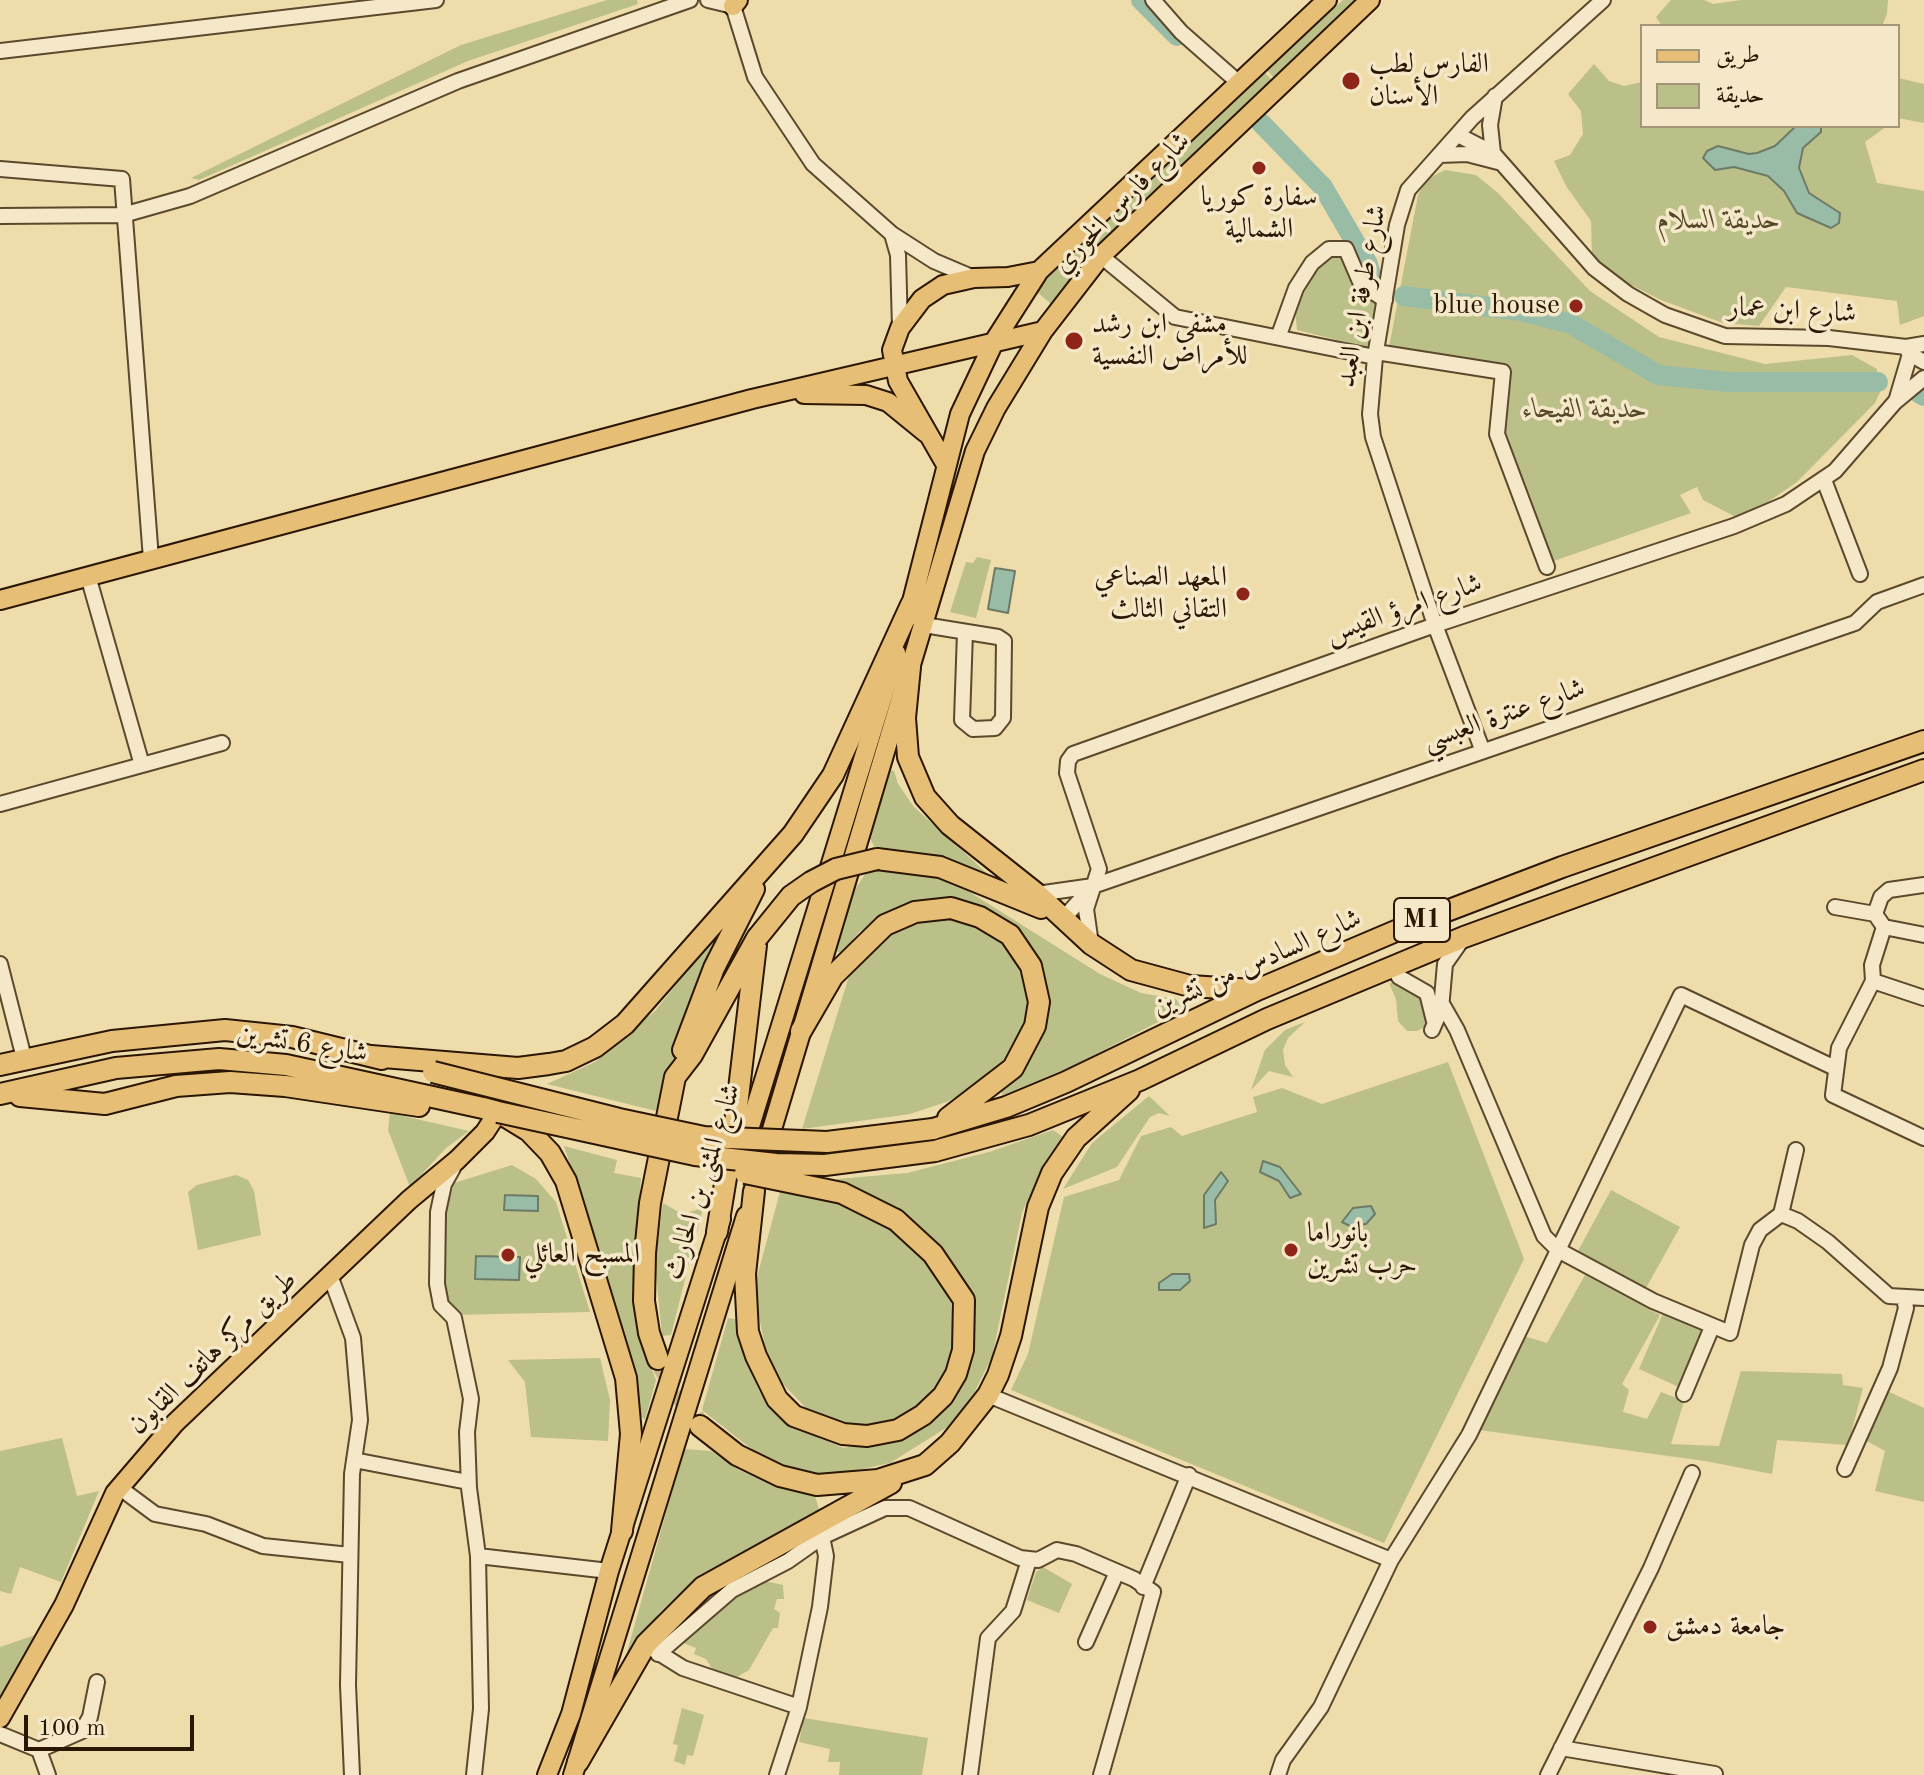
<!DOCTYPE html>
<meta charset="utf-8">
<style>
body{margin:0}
#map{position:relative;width:1924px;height:1775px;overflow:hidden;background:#eedcaa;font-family:"Old Standard TT",Amiri,serif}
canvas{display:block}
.legend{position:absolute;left:1640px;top:24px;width:260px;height:104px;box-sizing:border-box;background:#f4e8c8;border:2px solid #a49479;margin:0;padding:10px 14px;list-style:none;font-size:24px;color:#2b1602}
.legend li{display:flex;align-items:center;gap:16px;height:40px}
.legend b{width:40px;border:2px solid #a49479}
.scale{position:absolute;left:24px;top:1715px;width:170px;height:36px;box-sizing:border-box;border:4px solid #2b1602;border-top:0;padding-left:10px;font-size:24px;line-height:28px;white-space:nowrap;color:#2b1602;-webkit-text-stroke:6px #f4e8c8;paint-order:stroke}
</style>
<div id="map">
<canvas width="1924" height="1775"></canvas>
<ul class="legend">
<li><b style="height:10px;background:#e7be75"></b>طريق</li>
<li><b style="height:22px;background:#bac088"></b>حديقة</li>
</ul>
<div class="scale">100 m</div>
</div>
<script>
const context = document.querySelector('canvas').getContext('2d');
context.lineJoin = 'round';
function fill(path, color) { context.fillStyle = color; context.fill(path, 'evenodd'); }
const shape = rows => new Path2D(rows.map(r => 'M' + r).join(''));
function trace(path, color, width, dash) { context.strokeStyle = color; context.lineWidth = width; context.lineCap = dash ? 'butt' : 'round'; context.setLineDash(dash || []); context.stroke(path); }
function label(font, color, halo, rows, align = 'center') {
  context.font = font + ' "Old Standard TT",Amiri,serif'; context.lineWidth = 7; context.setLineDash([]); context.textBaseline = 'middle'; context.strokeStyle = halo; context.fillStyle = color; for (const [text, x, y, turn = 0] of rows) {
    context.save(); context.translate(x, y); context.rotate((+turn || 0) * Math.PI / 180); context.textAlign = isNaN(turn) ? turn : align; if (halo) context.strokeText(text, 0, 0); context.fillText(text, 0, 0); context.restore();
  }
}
fill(shape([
 [607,0,637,0,638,4,468,61,199,180,191,178,461,45],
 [1343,0,1360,0,1275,79,1267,70],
 [1671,0,1704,0,1713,4,1741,0,1888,0,1887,14,1882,26,1662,26,1656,17],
 [1594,64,1609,81,1624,86,1642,82,1642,126,1887,126,1865,142,1877,183,1924,191,1924,316,1900,325,1897,301,1786,287,1759,326,1723,323,1661,300,1623,281,1592,256,1591,221,1566,186,1554,161,1570,155,1583,134,1581,111,1568,94],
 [1265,73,1273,81,1096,249,1052,305,1035,290],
 [1898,78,1924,84,1924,123,1898,118],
 [1445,170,1476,175,1498,193,1590,291,1659,337,1765,364,1852,355,1877,369,1877,376,1724,375,1670,368,1668,384,1739,390,1867,386,1881,390,1875,403,1797,482,1765,504,1736,517,1703,500,1697,487,1680,495,1691,513,1551,562,1503,427,1510,366,1389,347,1418,195,1427,179],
 [1341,252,1376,297,1369,348,1297,330,1294,298,1322,259],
 [977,557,991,560,976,618,950,612,966,562,973,563],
 [885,769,894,771,898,784,914,807,1013,897,948,860,912,852,876,850,868,834],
 [895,869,933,875,968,891,1100,974,1141,993,1176,999,1183,1009,1075,1065,1003,1095,998,1087,1023,1070,1041,1040,1047,1006,1041,969,1028,942,1002,919,968,904,926,900,891,911,859,932,842,954,835,950,849,899,867,871],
 [948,919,976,927,1003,944,1021,970,1028,999,1025,1020,1018,1041,1005,1060,988,1077,949,1101,910,1114,802,1129,849,976,890,934,916,922],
 [717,934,656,1111,547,1084,595,1062,655,1011],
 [1389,983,1411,985,1423,993,1428,1025,1417,1031,1407,1031,1398,1021,1396,999],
 [1305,1022,1288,1038,1283,1050,1285,1065,1293,1077,1269,1071,1251,1090,1265,1050,1285,1030],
 [1448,1062,1524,1259,1384,1543,1011,1390,1028,1354,1064,1197,1119,1180,1141,1136,1171,1127,1182,1136,1257,1112,1253,1097,1282,1088,1322,1104],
 [1149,1096,1170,1116,1159,1113,1150,1117,1117,1167,1063,1189,1092,1143],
 [390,1113,469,1131,446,1148,410,1187,388,1130],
 [1053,1130,1063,1137,1044,1163,1022,1213,992,1357,974,1393,949,1426,890,1463,826,1477,764,1459,702,1410,728,1318,740,1320,743,1352,759,1391,791,1426,844,1448,899,1438,970,1361,974,1314,961,1275,933,1241,891,1207,836,1179,907,1173,989,1152],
 [564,1146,617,1160,614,1173,641,1178,633,1280,638,1334,656,1380,645,1420,639,1414,608,1281],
 [512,1165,536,1179,556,1202,590,1312,451,1315,443,1293,444,1218,454,1183],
 [236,1175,248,1180,254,1191,261,1235,198,1250,188,1192,197,1185],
 [1611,1190,1680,1227,1646,1288,1578,1251],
 [780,1192,844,1203,894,1229,926,1260,951,1298,954,1348,941,1384,912,1413,880,1425,842,1425,807,1409,782,1383,765,1346,757,1307,757,1277],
 [663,1203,682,1214,703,1208,671,1335,662,1336,655,1263],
 [1585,1275,1660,1315,1622,1384,1629,1390,1623,1412,1647,1419,1661,1392,1684,1401,1671,1444,1719,1446,1741,1371,1842,1374,1843,1385,1863,1388,1848,1445,1777,1440,1772,1474,1705,1461,1479,1430,1524,1336,1547,1343],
 [1664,1311,1707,1329,1681,1388,1639,1369],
 [600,1358,610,1400,608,1441,531,1437,525,1382,508,1360],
 [1885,1390,1924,1408,1924,1502,1875,1491,1885,1451,1861,1438],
 [62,1438,77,1496,99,1491,61,1582,20,1567,11,1594,0,1591,0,1451],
 [684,1449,711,1451,739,1470,775,1486,814,1493,820,1512,701,1574,660,1612,625,1659],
 [1043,1567,1072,1584,1059,1613,1027,1600,1036,1572],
 [760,1580,783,1585,784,1599,777,1599,774,1609,780,1613,778,1628,773,1628,749,1670,737,1677,714,1672,706,1659,694,1654,696,1648,683,1643,698,1625],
 [38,1634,0,1697,0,1647],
 [682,1708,704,1715,693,1756,687,1755,685,1765,674,1761,678,1745,673,1744],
 [804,1718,928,1738,922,1775,839,1775,840,1762,828,1762,830,1749,799,1742]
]), '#bac088');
const water = shape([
 [1796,126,1821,126,1821,132,1803,148,1799,168,1809,193,1840,213,1839,223,1831,228,1797,213,1784,191,1768,176,1734,167,1715,170,1703,158,1707,151,1718,146,1749,154,1757,153,1775,146,1796,126],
 [995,568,1015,571,1008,613,988,609,995,568],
 [1263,1161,1280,1167,1301,1194,1290,1198,1279,1181,1260,1172,1263,1161],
 [1221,1172,1228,1181,1215,1200,1216,1224,1204,1228,1204,1195,1221,1172],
 [505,1195,538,1196,538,1211,504,1210,505,1195],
 [1371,1206,1375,1214,1366,1224,1350,1226,1342,1222,1353,1208,1371,1206],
 [476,1256,520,1257,519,1280,475,1279,476,1256],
 [1172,1274,1189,1274,1190,1281,1180,1290,1159,1290,1159,1283,1172,1274]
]);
fill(water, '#99bca7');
trace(water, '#6d7a65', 2);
trace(shape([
 [1141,0,1177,36],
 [1261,123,1323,187,1368,264,1373,281],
 [1404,296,1521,311,1571,324,1658,375,1729,382,1878,382],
 [1920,394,1924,396]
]), '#99bca7', 20);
trace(shape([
 [662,1366,700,1426]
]), '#c7b488', 20, [20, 10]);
const minor = shape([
 [708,0,733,6,755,77,813,164,892,234,934,261,974,278],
 [1153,0,1181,32,1239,83],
 [0,51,436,0],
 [1458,135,1493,153,1594,268,1628,294,1665,315,1725,336,1829,338,1906,347,1924,344],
 [1493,153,1490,125,1495,96],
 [1439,155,1467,154,1498,162],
 [0,169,122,179,151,559],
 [0,216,123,215,190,196,458,81,690,0],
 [892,234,898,255,900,328],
 [1101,256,1175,317,1375,357],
 [1279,335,1296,288,1312,263,1329,249,1346,249,1361,284,1385,300],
 [1906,348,1910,354,1924,362],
 [1376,352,1503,372,1497,434,1547,567],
 [1897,398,1910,354],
 [1824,480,1860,574],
 [88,576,142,765],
 [924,625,998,637,1004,641,1003,718,995,728,973,729,962,720,965,632],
 [1482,749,1435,625,1373,437,1370,414,1375,357,1397,225,1408,190,1472,118,1603,0],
 [0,804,222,743],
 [1037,894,1093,886,1855,623,1877,602,1924,585],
 [1835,907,1875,914,1884,927,1924,935],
 [1875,914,1881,897,1889,890,1924,885],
 [1063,919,1090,889],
 [1884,927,1872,965,1873,981,1839,1048,1833,1095,1924,1138],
 [1091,944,1086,909,1099,869,1067,773,1068,761,1073,754,1435,625,1734,526,1786,504,1835,471,1895,402,1924,378],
 [0,964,24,1058],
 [1393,967,1399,977,1427,993,1434,1021],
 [1873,981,1924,998],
 [1441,1002,1457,1030,1544,1236,1558,1250,1653,1301,1730,1333,1752,1245,1760,1230,1781,1214,1798,1221,1828,1242,1889,1296,1924,1298],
 [1432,1030,1441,1009,1445,964,1464,937],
 [453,1168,444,1184,438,1212,437,1284,441,1305,454,1318,471,1399,467,1432,469,1488,478,1556,609,1571],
 [1781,1214,1796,1150],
 [331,1278,353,1338,360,1420,352,1474,348,1685,352,1775],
 [1684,1394,1712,1327],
 [988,1395,1391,1560],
 [354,1460,468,1482],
 [1845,1469,1890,1368,1906,1308,1904,1299],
 [120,1488,155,1514,206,1524,263,1546,350,1555],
 [1143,1587,1189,1475],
 [1086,1642,1117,1572],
 [651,1648,683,1668,799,1707,777,1775],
 [658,1654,732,1590,788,1561,822,1537,885,1508,909,1508,1020,1558,1038,1560,1057,1550,1076,1554,1134,1579,1153,1592,1101,1775],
 [799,1707,820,1607,826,1556,822,1537],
 [0,1734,39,1750,48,1775],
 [1561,1748,1715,1774],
 [39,1750,82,1731,90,1717,97,1682],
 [474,1775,481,1709,478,1556],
 [970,1775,988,1638,1013,1611,1029,1560],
 [1278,1775,1283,1760,1321,1707,1391,1560,1469,1435,1681,995,1835,1068],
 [1548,1775,1651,1568,1692,1473]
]);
const major = shape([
 [733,6,738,0],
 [804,394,866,395,888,402,926,433],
 [945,463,898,381,892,350,900,328,922,299,943,285,974,278,1008,277,1039,271],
 [0,600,752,399,1043,331],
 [908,617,960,414,995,340,1039,271,1327,0],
 [742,1152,896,653],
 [758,1176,975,451,996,408,1043,331,1101,256,1370,0],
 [0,1718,64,1605,115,1493,175,1423,409,1200,457,1160,485,1132,498,1112],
 [547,1775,571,1714,609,1571,721,1219],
 [573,1775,746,1216]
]);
const highway = shape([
 [910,667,905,718,908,757,925,797,950,825,1037,894,1091,944,1131,970,1190,986,1253,990],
 [877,859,940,867,1041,908],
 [801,1031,833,976,885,925,915,912,951,908,980,917,1010,935,1031,966,1039,1002,1035,1026,1013,1068,948,1118],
 [683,1050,714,968,754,889],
 [371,1056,518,1068,549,1064,566,1061,595,1047,625,1024,793,834,833,775,911,605],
 [0,1065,112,1041,225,1030,292,1037,382,1059],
 [0,1094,116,1068,219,1059,286,1065,483,1108,498,1112,529,1131,550,1153,566,1181,626,1378,631,1434,622,1531],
 [20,1096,105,1104,176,1086,230,1082,285,1086,419,1106],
 [933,1129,1006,1107,1066,1082,1257,990,1410,925,1562,867,1924,741],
 [935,1151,1029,1125,1140,1080,1267,1019,1464,937,1924,770],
 [754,1191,745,1274,748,1332,756,1356,777,1399,794,1416,843,1434,867,1436,898,1430,923,1415,943,1396,956,1374,963,1350,964,1300,933,1254,896,1220],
 [717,1232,735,1123,756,945],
 [658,1359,649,1333,644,1301,645,1253,650,1203,675,1077,692,1055,757,938],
 [700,1426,737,1455,780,1476,817,1485,878,1480,925,1465,950,1443,988,1395,998,1375,1011,1336,1038,1207,1052,1173,1076,1138,1129,1090],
 [578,1762,646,1644,703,1587,891,1483]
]);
trace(minor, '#5c482c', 18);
trace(major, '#2b1602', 22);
trace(highway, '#2b1602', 24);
trace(minor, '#f4e8c8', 14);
trace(major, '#e7be75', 18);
trace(highway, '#e7be75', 20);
const highwayBridge = shape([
 [757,938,791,896,811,882,836,869,877,859],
 [433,1072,619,1119,704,1137,827,1142,933,1129],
 [498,1112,695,1155,776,1164,825,1165,935,1151],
 [745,1173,842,1193,896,1220]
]);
trace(highwayBridge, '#2b1602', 24, []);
trace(highwayBridge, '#e7be75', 20);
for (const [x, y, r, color] of [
 [1351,81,10,"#8f2418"],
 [1259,168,8,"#8f2418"],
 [1576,306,8,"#8f2418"],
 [1074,341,10,"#8f2418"],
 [1243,594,8,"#8f2418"],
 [1291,1250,8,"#8f2418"],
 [508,1255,8,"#8f2418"],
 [1650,1627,8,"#8f2418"]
]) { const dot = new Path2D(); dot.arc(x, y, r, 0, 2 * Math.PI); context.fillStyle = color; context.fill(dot); trace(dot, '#f4e8c8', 3); }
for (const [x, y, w] of [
 [1422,920,56]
]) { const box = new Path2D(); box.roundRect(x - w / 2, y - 22, w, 44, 6); context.fillStyle = '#f4e8c8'; context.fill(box); trace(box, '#2b1602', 2); }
label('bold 26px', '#2b1602', null, [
 ["M1",1422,920]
]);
label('28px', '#2b1602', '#f4e8c8', [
 ["الفارس لطب",1369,65],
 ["الأسنان",1369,97],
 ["سفارة كوريا",1259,198,"center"],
 ["الشمالية",1259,230,"center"],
 ["blue house",1560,306,"right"],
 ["مشفى ابن رشد",1092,325],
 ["للأمراض النفسية",1092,357],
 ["المعهد الصناعي",1227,578,"right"],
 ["التقاني الثالث",1227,610,"right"],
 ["بانوراما",1307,1234],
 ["حرب تشرين",1307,1266],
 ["المسبح العائلي",524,1255],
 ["جامعة دمشق",1666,1627]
], 'left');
label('28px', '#2b1602', '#f4e8c8', [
 ["شارع فارس الخوري",1122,203,-46],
 ["شارع طرفة ابن العبد",1362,296,-80],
 ["شارع ابن عمار",1792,311,3],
 ["شارع امرؤ القيس",1404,609,-19],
 ["شارع عنترة العبسي",1504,715,-19],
 ["شارع السادس من تشرين",1257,963,-24],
 ["شارع 6 تشرين",302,1044,9],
 ["شارع المثنى بن الحارث",703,1182,-73],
 ["طريق مركز هاتف القابون",213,1353,-44]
]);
label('italic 28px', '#56492a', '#f4e8c8', [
 ["حديقة السلام",1719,221],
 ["حديقة الفيحاء",1585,410]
]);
</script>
